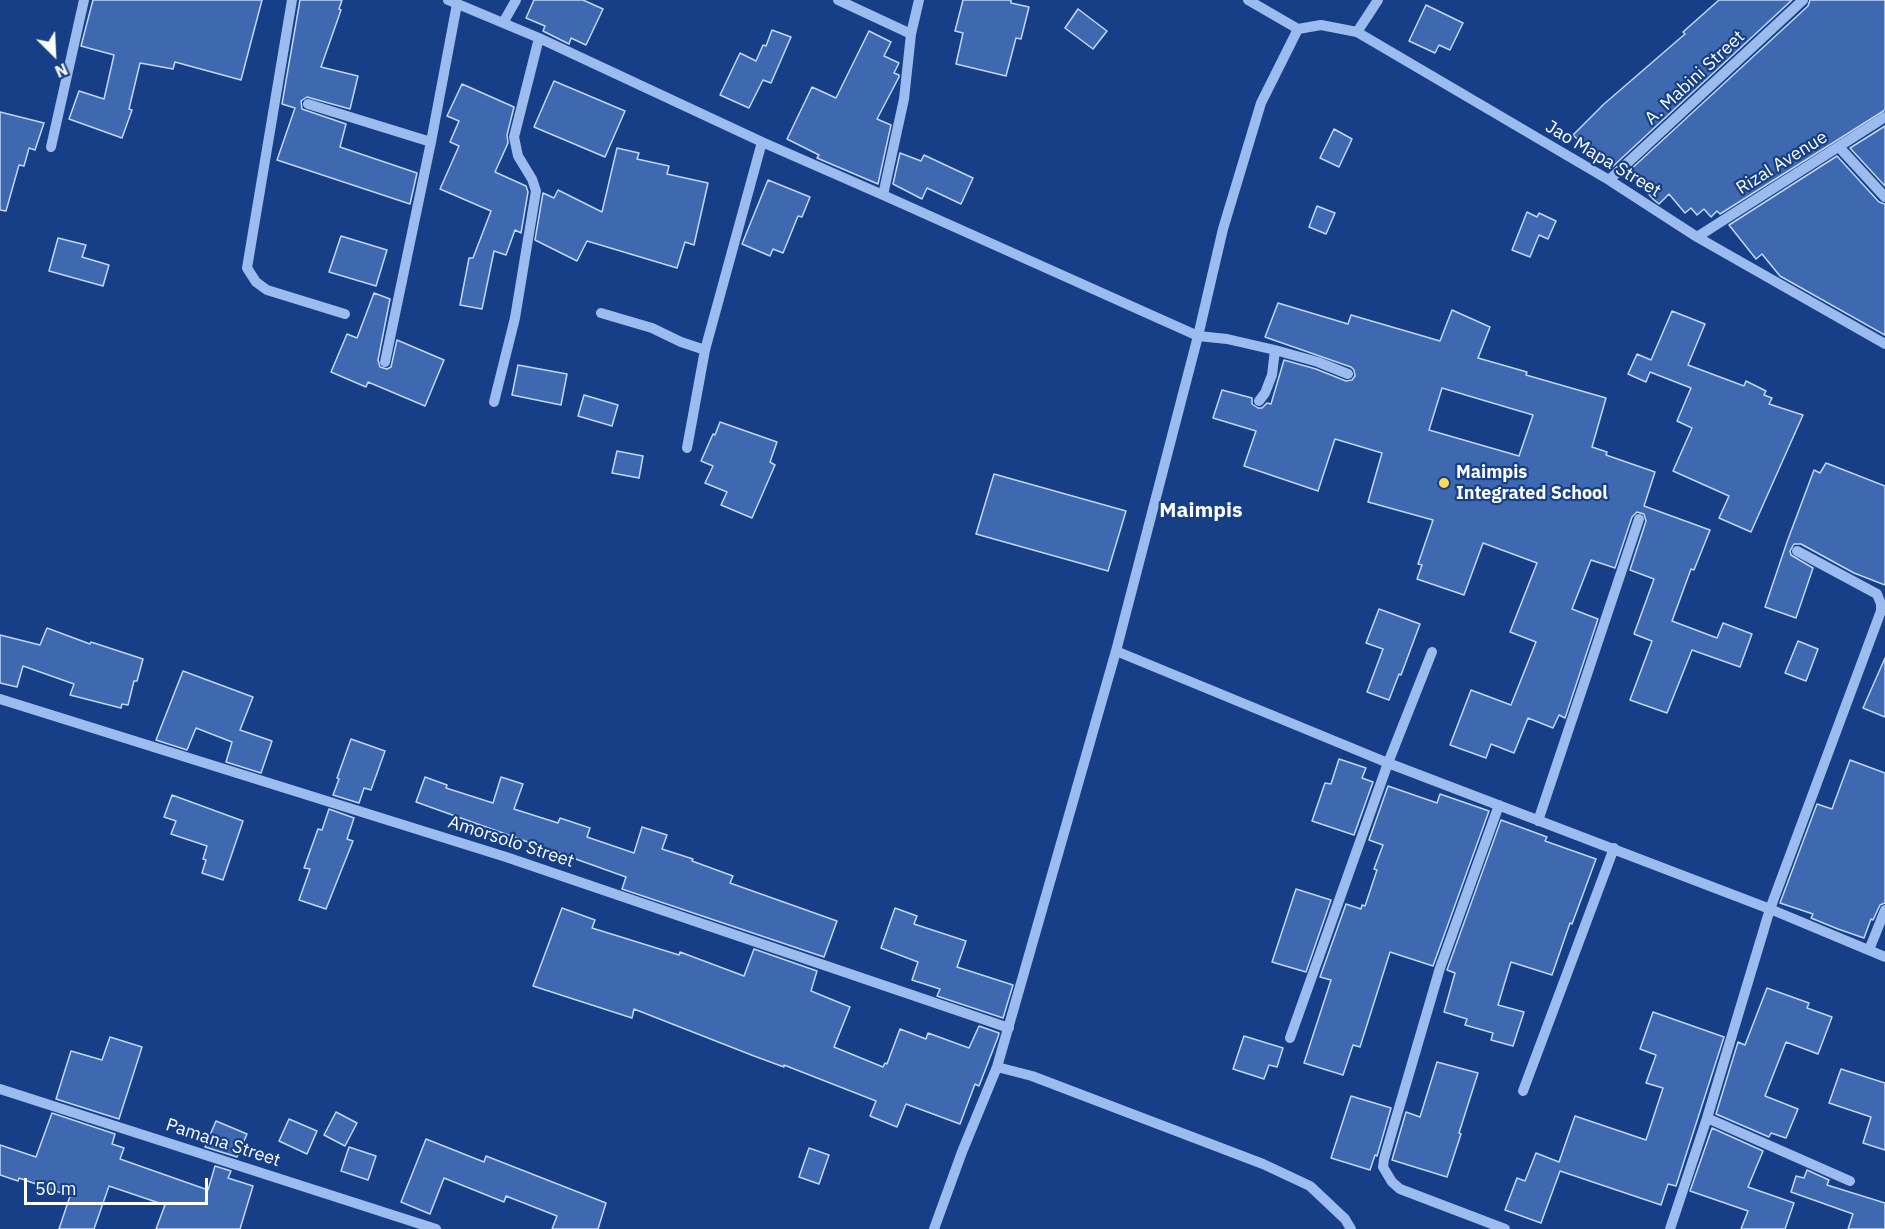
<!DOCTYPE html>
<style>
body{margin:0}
#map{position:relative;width:1885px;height:1229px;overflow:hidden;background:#163f87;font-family:"IBM Plex Sans",sans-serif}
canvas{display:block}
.north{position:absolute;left:24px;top:24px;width:60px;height:60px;-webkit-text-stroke:4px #163f87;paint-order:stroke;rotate:156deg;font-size:16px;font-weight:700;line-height:24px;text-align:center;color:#fff}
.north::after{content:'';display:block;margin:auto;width:21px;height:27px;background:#fff;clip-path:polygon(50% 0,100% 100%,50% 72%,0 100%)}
.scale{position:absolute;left:24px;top:1178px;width:184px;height:27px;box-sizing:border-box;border:3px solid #fff;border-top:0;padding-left:8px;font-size:18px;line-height:21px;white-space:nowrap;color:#fff;-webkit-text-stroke:4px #163f87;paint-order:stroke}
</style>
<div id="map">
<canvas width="1885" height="1229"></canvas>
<div class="north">N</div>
<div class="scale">50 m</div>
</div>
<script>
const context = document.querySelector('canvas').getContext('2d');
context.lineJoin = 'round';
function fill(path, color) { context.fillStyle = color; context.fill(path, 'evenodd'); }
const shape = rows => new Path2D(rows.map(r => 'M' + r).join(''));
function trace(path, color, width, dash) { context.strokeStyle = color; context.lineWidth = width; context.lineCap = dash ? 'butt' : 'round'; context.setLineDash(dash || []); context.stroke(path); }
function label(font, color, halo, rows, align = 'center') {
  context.font = font + ' "IBM Plex Sans",sans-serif'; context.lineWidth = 4.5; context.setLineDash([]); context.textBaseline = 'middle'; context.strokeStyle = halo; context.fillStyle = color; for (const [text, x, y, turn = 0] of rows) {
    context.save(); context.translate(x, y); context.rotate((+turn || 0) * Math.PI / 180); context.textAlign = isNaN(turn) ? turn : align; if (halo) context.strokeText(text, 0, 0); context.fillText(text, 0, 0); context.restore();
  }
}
const building = shape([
 [93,0,262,0,241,80,175,62,173,69,140,63,129,109,132,110,122,138,69,119,79,91,104,99,114,55,81,46,93,0],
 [300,0,342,0,339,9,341,10,321,67,358,76,350,109,307,97,301,101,302,109,346,124,340,147,417,173,410,204,277,160,295,108,282,104,300,0],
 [534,0,583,0,603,9,586,45,571,38,569,44,543,31,545,26,526,18,534,0],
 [963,0,1011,0,1011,3,1029,7,1021,39,1016,38,1006,76,956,64,963,33,955,31,963,0],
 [1719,0,1792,0,1609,170,1573,135,1604,104,1685,34,1683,32,1719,0],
 [1810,0,1885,0,1885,110,1720,214,1717,211,1711,217,1704,209,1697,215,1691,208,1685,213,1669,194,1659,204,1654,200,1628,172,1808,6,1810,0],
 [1426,5,1463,23,1450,50,1439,45,1435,53,1409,41,1426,5],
 [1078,9,1107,31,1093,49,1065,28,1078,9],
 [772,30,791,37,771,83,763,80,749,108,720,95,740,53,756,61,763,45,766,46,772,30],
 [869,31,891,42,884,56,899,63,894,73,899,75,899,77,877,119,891,125,878,184,817,158,819,155,787,139,812,87,836,98,869,31],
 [554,81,625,111,605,157,534,127,554,81],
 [462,84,514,107,507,135,508,143,495,172,526,186,528,192,521,233,515,230,506,255,494,251,482,309,460,305,469,258,473,258,491,211,440,189,459,146,450,142,459,121,447,116,462,84],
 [0,112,44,123,35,150,29,148,24,166,19,165,6,211,0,210,0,112],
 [1885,126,1885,186,1850,148,1885,126],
 [1334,129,1352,139,1339,167,1320,158,1334,129],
 [617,148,639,153,637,159,669,166,667,174,708,183,694,245,685,242,677,268,587,241,577,261,535,240,543,193,554,198,558,190,602,212,617,148],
 [900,153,921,161,924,155,973,178,961,204,927,188,922,199,893,184,900,153],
 [1837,156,1879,202,1885,204,1885,335,1780,276,1762,254,1756,259,1729,225,1837,156],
 [768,180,810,197,802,217,798,216,783,253,773,249,770,256,742,244,768,180],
 [1317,206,1335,213,1326,234,1309,227,1317,206],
 [1527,212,1537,217,1539,213,1556,221,1548,239,1539,235,1530,257,1512,250,1527,212],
 [341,236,387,250,376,286,329,272,341,236],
 [58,238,86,245,82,257,109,265,103,286,49,271,58,238],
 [374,293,390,299,378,360,380,367,387,369,391,367,397,340,444,360,425,406,368,382,366,387,331,372,347,334,357,338,374,293],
 [1278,303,1348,324,1351,315,1440,341,1452,310,1490,327,1478,358,1527,372,1526,375,1606,398,1592,447,1607,452,1606,455,1655,472,1644,506,1710,530,1694,570,1691,569,1672,621,1717,638,1723,623,1752,634,1740,667,1692,650,1667,713,1630,700,1652,641,1634,634,1654,579,1630,570,1646,521,1644,514,1637,512,1632,517,1615,568,1591,560,1572,609,1598,619,1565,718,1559,715,1553,728,1528,718,1514,753,1491,744,1486,758,1450,745,1471,690,1511,705,1536,642,1510,632,1537,563,1483,543,1464,595,1417,579,1422,565,1418,564,1433,520,1368,502,1382,453,1335,439,1318,491,1244,466,1256,431,1213,418,1222,390,1252,398,1252,404,1258,408,1262,408,1267,403,1271,404,1284,360,1316,369,1346,381,1352,380,1355,376,1354,370,1351,367,1265,337,1278,303],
 [1442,388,1533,415,1519,456,1429,430,1442,388],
 [1672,311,1705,324,1688,365,1744,386,1746,381,1766,391,1764,395,1772,398,1769,404,1803,415,1751,532,1719,518,1729,496,1673,471,1692,428,1677,421,1691,388,1650,372,1646,382,1628,374,1637,354,1651,360,1672,311],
 [518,365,567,374,561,405,512,395,518,365],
 [584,395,618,405,612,426,578,416,584,395],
 [720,422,777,442,770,462,775,465,752,518,721,505,727,492,705,483,713,466,701,461,713,434,715,435,720,422],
 [617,451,643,456,639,478,612,473,617,451],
 [1826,463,1885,486,1885,585,1854,573,1801,544,1794,544,1790,551,1791,555,1813,568,1796,618,1765,607,1787,542,1814,470,1820,473,1826,463],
 [994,474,1126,511,1108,571,976,534,994,474],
 [1379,609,1420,624,1401,675,1399,674,1389,700,1367,692,1383,649,1366,643,1379,609],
 [47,628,90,644,91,642,143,659,137,681,134,681,128,705,122,704,121,708,70,695,74,684,23,666,17,687,0,683,0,635,40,645,47,628],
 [1798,641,1818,649,1806,681,1785,673,1798,641],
 [1885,658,1885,717,1863,708,1885,658],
 [183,671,253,697,240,730,272,741,261,773,226,762,232,742,196,728,187,750,156,740,183,671],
 [351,739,385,751,371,790,364,788,359,803,333,795,339,779,337,778,351,739],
 [1339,759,1366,768,1362,778,1373,782,1354,835,1312,821,1325,783,1331,784,1339,759],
 [1850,760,1885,773,1885,903,1880,905,1873,920,1871,919,1864,938,1838,929,1811,918,1813,914,1780,903,1817,804,1832,809,1850,760],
 [425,777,447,785,446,788,493,803,501,777,523,784,514,809,558,823,560,818,590,828,587,837,634,853,642,827,667,835,662,849,693,859,692,861,733,876,730,883,837,921,824,957,622,889,626,877,416,802,425,777],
 [1388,786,1437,803,1440,794,1489,811,1433,966,1390,952,1360,1047,1353,1045,1343,1075,1304,1063,1331,980,1320,977,1346,904,1361,909,1362,905,1365,906,1377,870,1374,869,1383,845,1369,840,1388,786],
 [172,795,243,821,223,880,202,873,206,860,203,859,207,846,171,834,176,821,164,817,172,795],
 [329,809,354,818,347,839,353,841,326,909,299,900,310,869,304,868,318,829,322,830,329,809],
 [1501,820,1547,837,1545,841,1596,859,1572,924,1570,923,1552,975,1511,962,1498,1005,1524,1012,1513,1046,1491,1040,1493,1033,1465,1025,1467,1019,1444,1012,1455,973,1447,970,1501,820],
 [1296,889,1331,900,1306,972,1272,962,1296,889],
 [562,908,595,920,592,928,679,955,680,952,744,976,754,949,817,971,811,991,850,1007,834,1047,883,1067,885,1063,887,1064,900,1029,926,1039,928,1033,969,1048,979,1026,999,1033,998,1037,979,1086,975,1084,960,1124,906,1104,897,1127,870,1116,876,1101,784,1065,784,1067,754,1056,634,1009,632,1018,533,986,562,908],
 [895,908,917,916,914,924,966,941,957,967,1013,985,1003,1018,937,996,940,989,912,980,918,962,881,948,895,908],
 [1767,988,1809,1003,1807,1008,1832,1017,1818,1054,1786,1042,1765,1096,1798,1109,1786,1138,1771,1133,1769,1137,1716,1114,1738,1042,1745,1045,1767,988],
 [1653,1012,1724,1037,1676,1186,1668,1184,1661,1205,1560,1171,1541,1223,1505,1210,1517,1178,1525,1181,1536,1153,1559,1162,1575,1116,1646,1140,1663,1088,1646,1083,1656,1055,1640,1049,1653,1012],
 [1244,1036,1283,1048,1277,1067,1269,1065,1264,1079,1233,1069,1244,1036],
 [110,1037,142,1047,119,1119,56,1099,71,1051,102,1060,110,1037],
 [1437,1062,1478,1073,1459,1133,1461,1134,1447,1177,1392,1160,1406,1112,1420,1117,1437,1062],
 [1841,1069,1885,1083,1885,1150,1863,1143,1871,1117,1829,1103,1841,1069],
 [1351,1096,1391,1108,1377,1156,1375,1155,1370,1170,1331,1158,1351,1096],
 [336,1112,357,1123,345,1146,324,1135,336,1112],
 [52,1113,115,1134,112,1144,124,1148,120,1159,208,1190,215,1166,231,1171,228,1178,253,1186,240,1229,156,1229,165,1205,109,1186,94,1229,59,1229,70,1196,19,1178,18,1181,0,1175,0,1145,36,1157,52,1113],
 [289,1119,317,1131,307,1154,279,1141,289,1119],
 [216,1121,247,1134,237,1157,205,1147,216,1121],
 [1712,1128,1763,1151,1748,1187,1794,1203,1785,1229,1741,1229,1748,1211,1690,1191,1712,1128],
 [426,1139,484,1162,486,1156,606,1203,598,1229,552,1229,557,1216,506,1196,504,1202,444,1178,430,1214,401,1202,426,1139],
 [349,1147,376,1156,368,1180,341,1171,349,1147],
 [809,1148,829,1155,819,1184,799,1177,809,1148],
 [1807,1170,1829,1180,1827,1185,1885,1203,1885,1229,1848,1229,1853,1214,1791,1192,1796,1176,1804,1178,1807,1170]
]);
fill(building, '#3e69b1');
trace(building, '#c2d7fa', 1.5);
trace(shape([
 [292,0,247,268,256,282,267,290,345,314],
 [448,0,539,38,762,142,883,195,1198,336,1227,339,1275,350,1272,375,1265,393,1259,401],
 [838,0,911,34,904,99,883,195],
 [1248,0,1298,29],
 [503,23,516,0],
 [1298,29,1321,25,1357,32,1609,180,1697,237,1885,344],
 [1357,32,1378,0],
 [911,34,919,0],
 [308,104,431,142],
 [51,147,84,0],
 [1839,147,1885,197],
 [1609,180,1803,0],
 [1697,237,1885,117],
 [601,313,652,328,681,342,705,350],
 [1275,350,1318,362,1348,374],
 [385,362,431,142,457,4],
 [494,402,515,318,536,191,532,179,518,156,514,137,539,38],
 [687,448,705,350,762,142],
 [1116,651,1388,763,1770,909,1885,957],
 [0,699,506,857,1009,1028],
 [1499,805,1440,968,1384,1159,1383,1167,1392,1182,1400,1189,1505,1229],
 [1538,821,1639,519],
 [1869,950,1885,910],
 [1290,1038,1388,763,1432,652],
 [997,1067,1032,1076,1263,1164,1310,1186,1345,1219,1351,1229],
 [0,1089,436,1229],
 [1523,1091,1614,848],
 [1707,1118,1850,1181],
 [934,1229,962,1152,997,1067,1116,651,1198,336,1223,229,1261,103,1298,29],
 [1670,1229,1707,1118,1770,909,1881,611,1881,604,1877,594,1797,551]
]), '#9cbbee', 10);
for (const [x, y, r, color] of [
 [1444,483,6,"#ffdb59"]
]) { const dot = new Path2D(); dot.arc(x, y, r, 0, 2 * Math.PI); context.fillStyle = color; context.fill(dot); trace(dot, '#163f87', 2); }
label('18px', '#fff', '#163f87', [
 ["A. Mabini Street",1695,78,-43],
 ["Jao Mapa Street",1603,159,31],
 ["Rizal Avenue",1782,163,-32],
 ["Amorsolo Street",511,842,18],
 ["Pamana Street",223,1143,18]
]);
label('bold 18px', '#fff', '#163f87', [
 ["Maimpis",1456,473],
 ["Integrated School",1456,494]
], 'left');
label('bold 21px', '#fff', '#163f87', [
 ["Maimpis",1201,511]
]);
</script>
